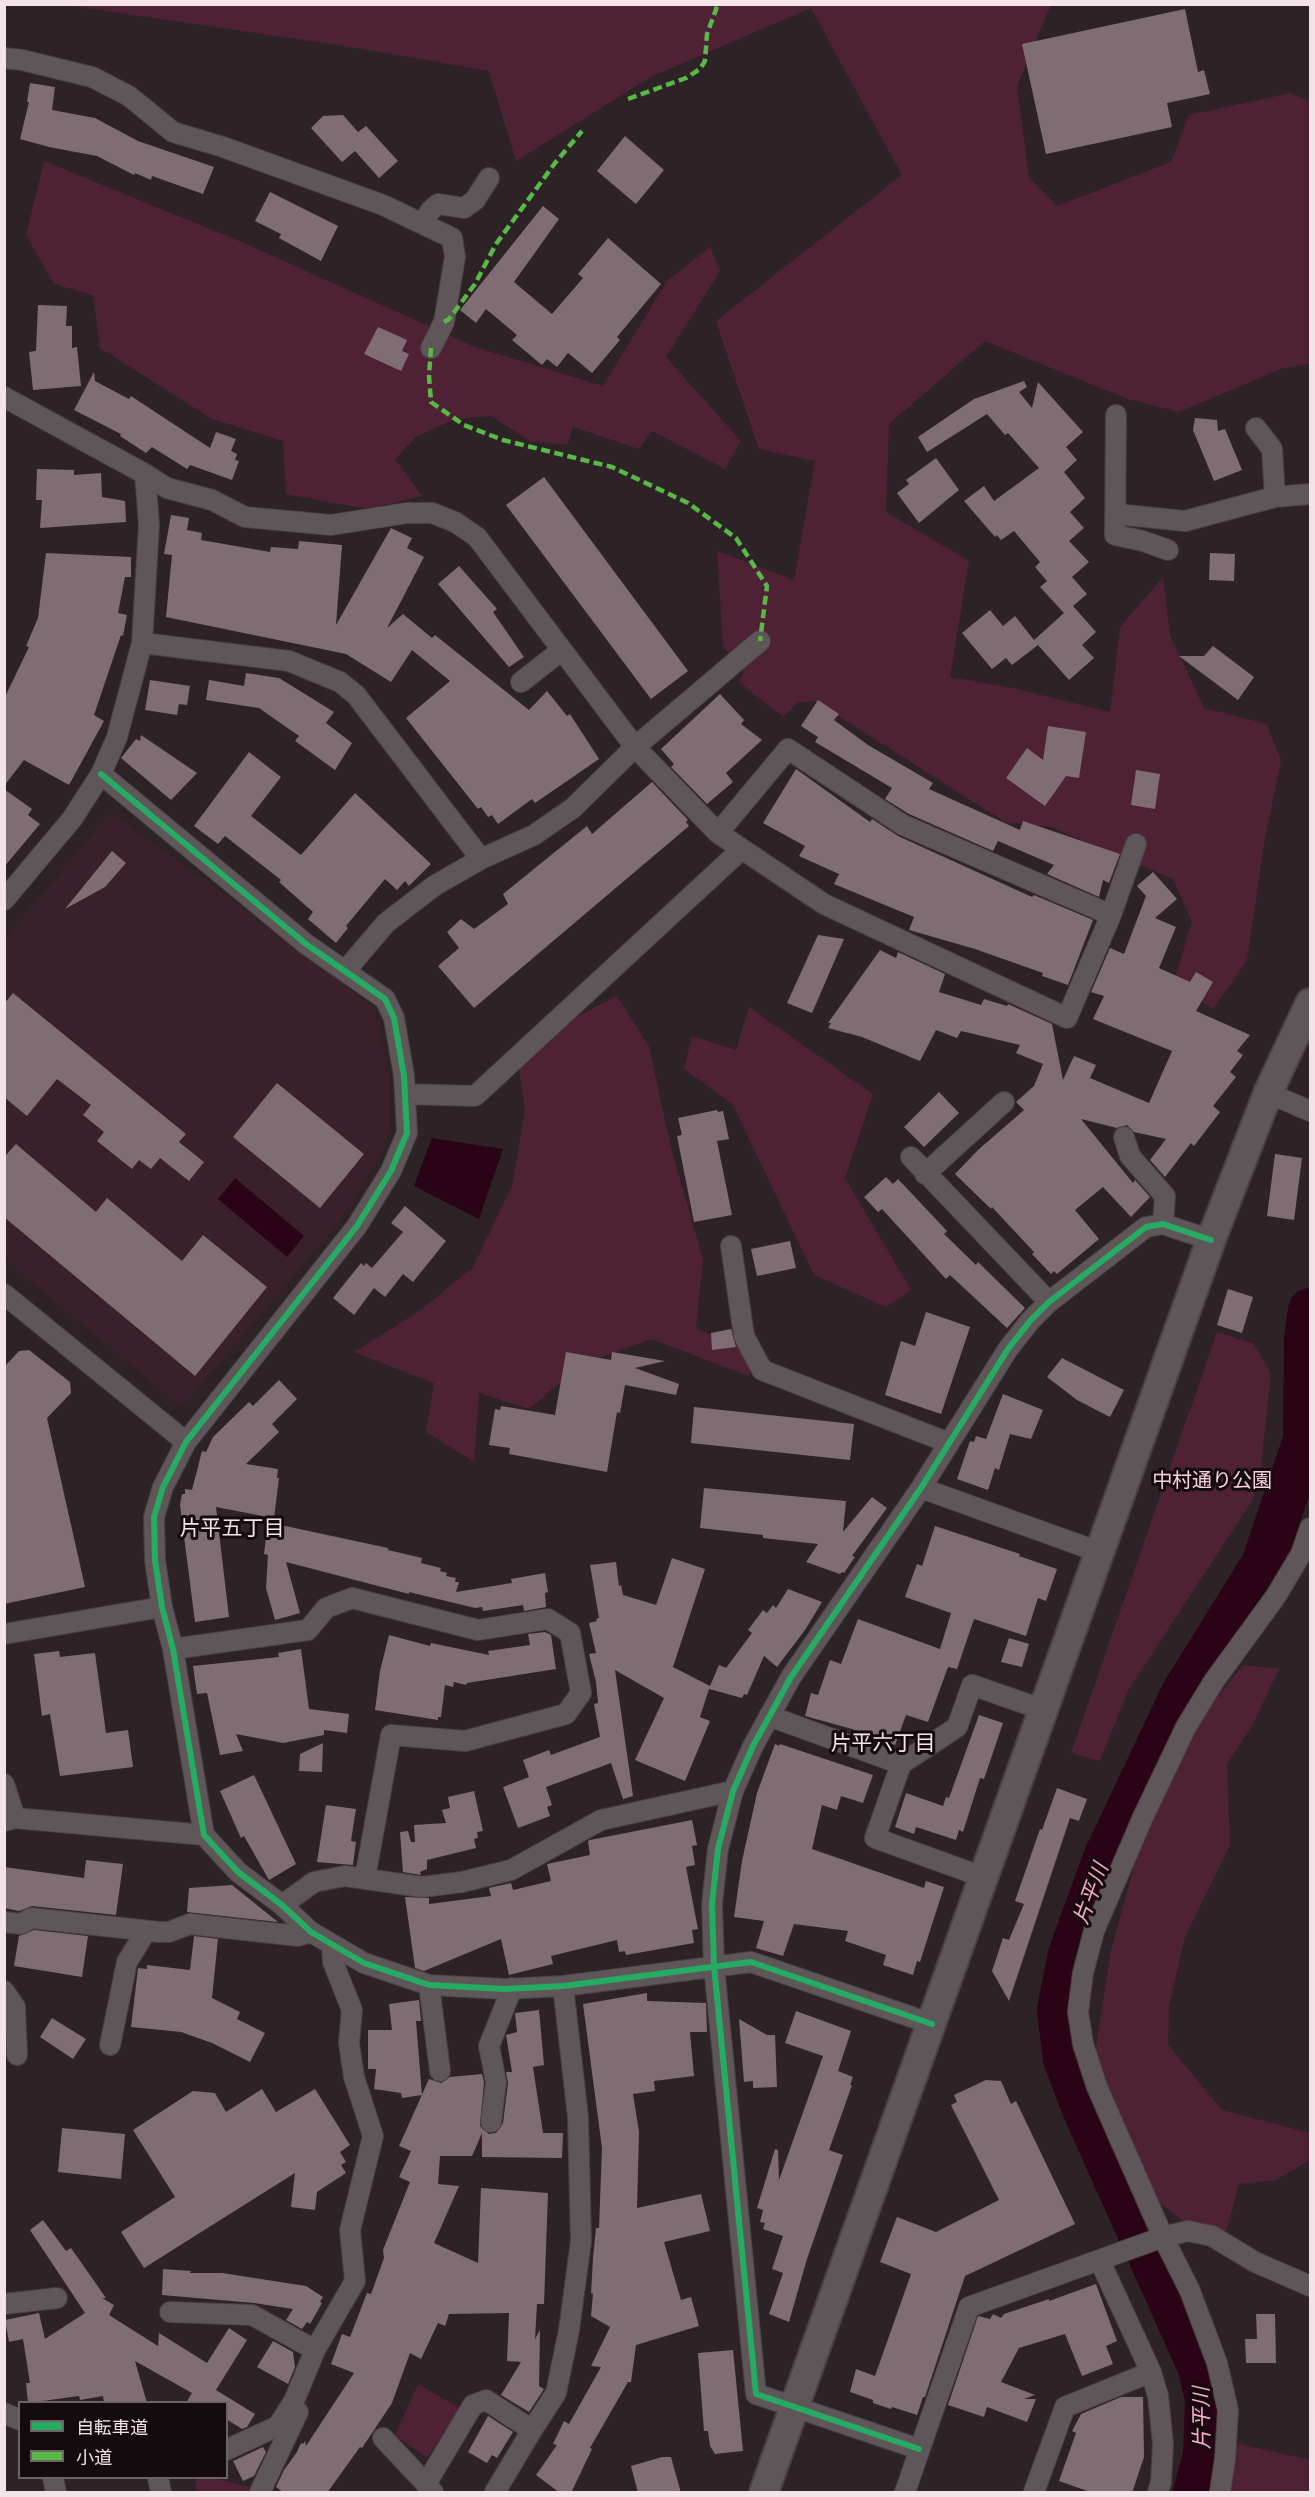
<!DOCTYPE html>
<meta charset="utf-8">
<style>
body{margin:0}
#map{position:relative;width:1315px;height:2497px;overflow:hidden;background:#2d2326;font-family:"Archivo Narrow","Noto Sans JP",sans-serif}
canvas{display:block}
.frame{position:absolute;inset:0;border:6px solid #f2e4e8;pointer-events:none}
.legend{position:absolute;left:18px;top:2401px;width:210px;height:78px;box-sizing:border-box;background:#140b0e;border:2px solid #6d6265;margin:0;padding:8px 10px;list-style:none;font-size:18px;color:#f2e4e8}
.legend li{display:flex;align-items:center;gap:12px;height:30px}
.legend b{width:30px;border:2px solid #6d6265}
</style>
<div id="map">
<canvas width="1315" height="2497"></canvas>
<div class="frame"></div>
<ul class="legend">
<li><b style="height:8px;background:#26ab63"></b>自転車道</li>
<li><b style="height:8px;background:#58b947"></b>小道</li>
</ul>
</div>
<script>
const context = document.querySelector('canvas').getContext('2d');
context.lineJoin = 'round';
function fill(path, color) { context.fillStyle = color; context.fill(path, 'evenodd'); }
const shape = rows => new Path2D(rows.map(r => 'M' + r).join(''));
function trace(path, color, width, dash) { context.strokeStyle = color; context.lineWidth = width; context.lineCap = dash ? 'butt' : 'round'; context.setLineDash(dash || []); context.stroke(path); }
function label(font, color, halo, rows, align = 'center') {
  context.font = font + ' "Archivo Narrow","Noto Sans JP",sans-serif'; context.lineWidth = 6; context.setLineDash([]); context.textBaseline = 'middle'; context.strokeStyle = halo; context.fillStyle = color; for (const [text, x, y, turn = 0] of rows) {
    context.save(); context.translate(x, y); context.rotate((+turn || 0) * Math.PI / 180); context.textAlign = isNaN(turn) ? turn : align; if (halo) context.strokeText(text, 0, 0); context.fillText(text, 0, 0); context.restore();
  }
}
fill(shape([
 [114,814,337,977,375,1010,390,1075,390,1131,380,1156,343,1218,185,1404,179,1405,5,1260,5,937,69,863,104,818]
]), '#39202a');
fill(shape([
 [66,5,1051,5,1017,86,1029,178,1057,206,1171,162,1189,115,1291,93,1310,102,1310,364,1283,368,1179,412,1128,399,985,341,889,424,886,512,969,561,950,677,1017,689,1110,712,1120,627,1163,577,1170,635,1204,708,1267,724,1281,761,1264,844,1247,960,1213,1009,1174,981,1192,922,1173,879,1051,827,1005,822,815,701,797,703,783,717,739,682,744,672,723,646,717,551,794,580,815,461,759,449,716,321,902,175,811,8,651,77,516,161,489,71,351,47],
 [44,161,244,243,475,347,603,386,667,281,710,247,720,271,666,357,741,441,725,469,652,431,639,449,573,427,567,445,530,441,491,416,455,419,417,436,395,459,422,496,367,509,286,494,283,441,212,419,100,348,93,295,54,284,26,235],
 [617,996,649,1046,671,1148,703,1259,696,1328,753,1353,749,1376,651,1339,582,1364,529,1409,479,1393,474,1462,426,1432,434,1383,354,1352,421,1310,473,1267,512,1186,525,1111,516,1047],
 [749,1007,873,1094,845,1178,911,1290,886,1307,814,1275,733,1105,684,1069,692,1036,736,1050],
 [1217,1332,1254,1344,1271,1373,1260,1477,1252,1501,1129,1689,1100,1761,1071,1753],
 [1243,1665,1279,1669,1253,1724,1227,1764,1230,1845,1185,1937,1169,2006,1168,2045,1222,2110,1310,2133,1310,2160,1276,2180,1239,2184,1221,2250,1156,2200,1094,2060,1111,1950,1143,1834,1187,1736],
 [418,2384,460,2408,427,2458,395,2435],
 [1226,2441,1310,2460,1310,2492,1217,2492],
 [196,2478,213,2478,254,2488,251,2492,196,2492]
]), '#4f2135');
fill(shape([
 [432,1138,503,1149,479,1219,414,1186],
 [235,1178,304,1236,287,1257,218,1199]
]), '#2b0316');
trace(shape([
 [1195,2492,1205,2455,1207,2400,1200,2368,1084,2109,1065,2059,1059,2010,1070,1954,1105,1858,1183,1693,1263,1564,1305,1440,1306,1339,1310,1310]
]), '#2b0316', 44);
fill(shape([
 [1185,9,1198,72,1204,70,1210,94,1167,103,1172,127,1046,154,1022,44],
 [30,83,55,87,52,110,95,118,138,141,214,167,203,194,152,176,151,180,135,173,134,175,97,156,49,147,20,139,29,102,27,102],
 [343,115,358,132,366,126,398,161,379,178,355,151,342,162,311,128,323,116],
 [625,136,664,170,636,204,597,171],
 [270,192,338,226,321,261,279,238,281,234,255,221],
 [543,206,559,219,514,282,552,314,583,278,578,274,608,238,661,284,617,337,620,340,592,373,568,353,557,367,547,359,542,365,512,340,517,335,486,309,476,323,460,310],
 [38,305,67,306,66,326,72,326,72,348,77,347,81,386,33,390,29,352,36,351],
 [378,327,407,340,402,351,409,354,401,371,364,354],
 [94,372,95,381,129,399,131,396,210,448,216,432,236,439,231,451,237,454,235,460,239,461,232,480,190,465,187,469,152,447,146,453,120,436,121,434,74,410],
 [1024,381,1027,387,1019,392,1032,408,1038,382,1083,432,1066,447,1077,460,1064,472,1085,498,1070,512,1084,528,1069,541,1089,562,1072,577,1087,594,1073,606,1096,632,1082,645,1094,658,1069,680,1038,645,1012,665,1006,658,992,669,962,633,990,610,1003,626,1015,616,1034,640,1064,613,1040,587,1047,581,1035,567,1040,562,1014,531,1001,540,997,535,995,537,964,501,984,486,994,501,1039,468,1008,433,1005,435,987,414,927,452,918,437,974,399],
 [1195,418,1217,420,1218,431,1225,429,1242,470,1214,481,1193,430],
 [936,458,959,490,919,523,897,493,909,484,906,480],
 [37,469,74,470,74,475,101,473,102,497,125,501,126,522,40,528,42,500,36,500],
 [544,477,688,671,651,699,506,505],
 [171,515,189,518,187,530,202,533,201,540,270,552,271,547,298,549,299,541,342,545,336,625,391,528,412,538,407,548,424,557,387,628,403,614,432,638,435,635,529,710,547,691,567,716,570,714,599,759,535,803,532,799,498,824,492,815,488,817,481,807,478,809,406,718,450,681,412,650,391,682,346,654,166,617,172,555,164,554],
 [46,553,131,557,131,577,125,577,118,613,127,615,123,636,121,635,94,715,104,721,69,785,24,760,4,786,4,699,29,647,26,646,38,618],
 [1210,553,1235,554,1234,581,1209,580],
 [459,566,497,609,493,612,524,657,509,667,438,584],
 [1213,646,1254,677,1238,700,1179,656,1204,656],
 [246,673,279,678,334,712,326,723,352,743,335,770,295,741,299,736,259,708,206,700,209,680,244,686],
 [150,680,190,686,187,705,179,704,177,715,145,710],
 [720,694,744,720,741,724,762,740,726,773,733,782,707,804,671,767,674,764,661,749],
 [818,700,839,714,834,720,868,745,933,783,929,789,1020,830,1023,821,1120,854,1109,883,1103,880,1099,897,1047,874,1054,865,998,841,993,851,909,814,885,799,892,788,815,742,818,737,801,726],
 [1048,726,1086,732,1079,778,1066,776,1045,806,1006,778,1027,748,1043,760],
 [141,735,197,773,171,800,121,758,136,739,140,741],
 [249,752,281,777,251,816,301,855,355,793,431,864,409,886,405,881,397,890,385,879,346,926,348,928,336,943,308,919,313,912,279,882,281,880,225,836,218,844,194,826],
 [796,769,870,822,872,819,898,836,1032,897,1034,895,1093,920,1068,985,1042,976,1043,973,975,949,909,930,914,917,834,884,839,874,799,856,805,846,763,823],
 [1136,770,1160,774,1155,809,1131,805],
 [652,782,688,820,686,822,689,826,474,1008,438,966,459,948,447,932,461,919,474,929,508,904,503,894,587,826,592,834],
 [4,789,32,809,28,815,40,824,4,867],
 [112,851,126,863,105,887,65,909],
 [1153,872,1177,899,1155,918,1176,927,1159,968,1190,982,1196,972,1213,982,1196,1011,1250,1035,1237,1051,1243,1055,1230,1072,1236,1077,1213,1106,1220,1112,1194,1146,1191,1143,1165,1177,1150,1160,1166,1139,1134,1132,1127,1125,1117,1128,1081,1119,1133,1183,1135,1180,1150,1197,1131,1217,1103,1187,1075,1210,1099,1239,1057,1274,1054,1271,1051,1274,1032,1254,1034,1252,992,1207,991,1209,955,1174,978,1150,1024,1110,1016,1102,1034,1086,1043,1064,1016,1053,1020,1045,961,1031,957,1038,936,1030,920,1061,862,1037,828,1028,831,1023,828,1023,880,950,896,958,898,952,945,974,939,992,981,1005,984,999,1007,1006,1008,1004,1052,1024,1063,1080,1074,1056,1096,1065,1090,1078,1149,1103,1172,1051,1093,1019,1104,996,1091,992,1110,948,1124,954,1146,896,1137,886],
 [818,935,844,939,812,1013,787,1003],
 [13,993,186,1134,179,1142,204,1162,189,1181,160,1158,151,1169,139,1160,132,1169,97,1141,104,1132,83,1115,91,1105,57,1079,27,1116,4,1097,4,1004],
 [277,1083,364,1154,320,1208,233,1137],
 [939,1092,959,1113,924,1147,904,1127],
 [717,1110,718,1112,723,1111,729,1139,717,1141,732,1215,694,1222,677,1136,682,1135,678,1118],
 [16,1144,96,1212,107,1198,182,1261,203,1235,267,1287,195,1376,4,1217,4,1157],
 [1275,1154,1302,1158,1294,1220,1267,1216],
 [886,1177,893,1184,898,1179,947,1231,944,1234,976,1265,978,1262,1025,1308,1007,1328,950,1275,946,1279,882,1209,878,1212,864,1197],
 [405,1206,446,1241,413,1282,403,1274,385,1297,374,1288,354,1315,333,1298,361,1263,364,1266,366,1263,372,1268,403,1232,391,1223],
 [790,1241,796,1268,757,1276,751,1249],
 [1228,1289,1253,1297,1242,1333,1217,1325],
 [926,1312,970,1327,941,1414,885,1395,901,1341,915,1346],
 [731,1329,736,1347,712,1350,711,1333],
 [29,1350,70,1382,71,1393,47,1418,85,1587,4,1604,4,1367,19,1351],
 [566,1352,611,1360,612,1352,665,1361,635,1368,679,1384,676,1395,625,1385,620,1413,617,1412,607,1472,509,1454,510,1448,489,1445,495,1409,500,1410,501,1406,555,1415],
 [1062,1358,1124,1390,1110,1417,1077,1400,1047,1377],
 [279,1380,297,1399,272,1424,279,1432,246,1464,278,1469,277,1478,279,1478,274,1518,276,1524,388,1548,388,1550,422,1558,421,1563,441,1568,440,1571,447,1573,446,1576,456,1578,455,1582,459,1582,456,1592,512,1583,511,1579,545,1573,548,1592,545,1593,546,1607,524,1611,523,1605,483,1611,482,1607,475,1608,409,1592,409,1594,286,1562,300,1613,275,1620,266,1588,268,1555,264,1554,268,1522,272,1523,273,1518,216,1507,229,1617,195,1622,180,1505,182,1494,185,1494,185,1489,192,1490,202,1451,206,1452,213,1437,249,1402,253,1406],
 [1003,1394,1043,1410,1031,1439,1010,1434,999,1470,995,1468,988,1490,957,1479,970,1441,974,1442,976,1436,986,1439],
 [694,1407,854,1424,850,1460,691,1443],
 [704,1488,846,1501,843,1532,872,1497,887,1508,852,1556,855,1557,844,1573,842,1572,840,1574,806,1562,818,1544,763,1538,763,1535,700,1528],
 [935,1526,1020,1554,1019,1556,1057,1569,1046,1601,1038,1598,1026,1636,974,1619,957,1669,948,1667,928,1722,906,1715,895,1745,852,1729,805,1716,811,1693,818,1695,830,1660,841,1664,858,1619,940,1649,951,1613,905,1597,917,1564,922,1566],
 [672,1558,705,1569,673,1667,710,1686,719,1665,726,1668,752,1633,748,1630,763,1610,767,1613,773,1605,776,1608,788,1589,822,1602,805,1630,777,1667,764,1656,747,1695,744,1694,742,1698,709,1689,700,1717,710,1721,685,1781,635,1760,664,1698,615,1670,633,1796,623,1799,611,1763,546,1787,552,1805,547,1807,550,1816,518,1828,503,1787,529,1777,523,1760,549,1750,551,1755,600,1737,594,1704,598,1703,596,1682,589,1654,596,1653,589,1623,597,1621,596,1619,599,1618,590,1565,616,1562,619,1586,621,1585,623,1595,656,1605],
 [545,1632,551,1635,556,1669,467,1683,466,1685,454,1682,453,1687,445,1685,441,1717,438,1717,438,1720,375,1710,380,1671,389,1635,430,1646,431,1643,489,1655,488,1651,530,1645,528,1634],
 [1009,1638,1029,1644,1022,1667,1001,1662],
 [301,1649,309,1709,349,1714,347,1733,324,1730,324,1735,283,1743,236,1734,243,1751,220,1755,207,1693,197,1694,193,1666,279,1657,278,1653],
 [59,1651,60,1657,95,1653,106,1733,128,1730,133,1767,60,1776,50,1714,42,1716,34,1654],
 [979,1715,1003,1723,984,1779,980,1778,963,1832,959,1830,956,1840,916,1827,914,1834,895,1827,906,1793,943,1806,946,1797,949,1798],
 [323,1743,322,1772,299,1771,300,1754],
 [775,1744,779,1746,780,1744,873,1775,863,1803,841,1796,837,1810,822,1805,812,1849,924,1888,926,1881,944,1887,920,1962,917,1961,913,1975,883,1965,886,1955,845,1941,848,1931,794,1924,783,1956,756,1948,764,1921,734,1917,742,1861,757,1793],
 [254,1775,296,1864,269,1880,244,1836,241,1838,220,1791],
 [1057,1788,1087,1799,1079,1821,1070,1818,1009,2001,992,1971,1003,1938,1009,1940,1024,1904,1015,1901,1040,1829,1042,1830],
 [474,1791,483,1831,477,1832,478,1838,474,1839,476,1848,427,1860,427,1869,420,1872,421,1875,403,1872,400,1832,408,1831,411,1842,415,1842,414,1825,446,1823,442,1810,450,1808,448,1797],
 [326,1805,356,1809,351,1841,356,1842,353,1865,317,1862],
 [692,1820,697,1845,692,1846,695,1865,686,1867,698,1929,692,1930,694,1943,626,1955,625,1951,619,1952,617,1940,551,1956,553,1964,509,1975,501,1939,424,1971,415,1968,405,1897,429,1898,429,1904,491,1896,489,1888,511,1883,513,1890,551,1881,547,1864,590,1855,588,1841,590,1840],
 [86,1860,123,1864,116,1915,32,1906,19,1911,4,1908,4,1867,84,1878],
 [232,1885,278,1922,187,1912,189,1888],
 [34,1930,88,1936,82,1977,14,1966,19,1936],
 [194,1936,218,1939,212,1998,240,2012,237,2019,265,2033,250,2062,212,2043,181,2032,131,2027,138,1968,147,1969,147,1965,190,1970],
 [647,1993,647,2001,706,2003,707,2032,690,2032,694,2076,654,2081,655,2091,633,2094,639,2132,637,2208,701,2194,710,2231,664,2242,681,2300,691,2297,699,2326,636,2345,631,2382,628,2382,590,2448,592,2449,571,2493,560,2493,536,2475,557,2445,553,2444,564,2421,569,2424,601,2367,591,2366,610,2327,591,2316,593,2294,591,2293,593,2258,596,2228,599,2228,602,2148,583,2004],
 [419,2000,421,2021,416,2021,422,2095,402,2098,401,2093,374,2089,376,2069,368,2069,368,2030,392,2030,389,2004],
 [539,2010,544,2065,533,2067,543,2133,563,2133,562,2158,482,2157,482,2133,472,2156,440,2156,438,2184,459,2186,434,2243,478,2263,481,2188,548,2193,544,2304,537,2304,535,2339,540,2330,539,2386,544,2389,529,2412,501,2395,521,2362,507,2361,509,2313,449,2314,445,2326,438,2323,421,2359,410,2353,392,2403,362,2448,360,2447,327,2493,284,2493,276,2487,284,2470,297,2452,301,2443,303,2444,305,2441,306,2446,354,2373,331,2364,342,2334,350,2337,367,2293,371,2294,384,2258,383,2250,410,2182,399,2177,411,2151,399,2146,429,2079,441,2083,450,2077,482,2074,484,2082,480,2126,489,2134,496,2133,503,2123,508,2083,506,2072,512,2072,506,2035,517,2032,515,2013],
 [796,2011,851,2031,838,2071,853,2077,850,2085,852,2085,829,2150,843,2155,807,2259,789,2322,769,2314,783,2273,772,2269,783,2236,763,2229,765,2223,760,2222,763,2210,757,2208,775,2149,778,2150,779,2180,823,2056,785,2043],
 [52,2018,86,2039,73,2059,40,2037],
 [739,2019,767,2035,775,2035,777,2087,753,2088,753,2081,744,2082],
 [986,2080,1001,2081,1011,2104,1016,2101,1075,2224,965,2276,925,2397,923,2397,917,2415,892,2407,891,2409,873,2403,873,2400,850,2392,856,2369,875,2376,911,2274,880,2262,897,2217,936,2232,999,2200,951,2105,957,2102,954,2095],
 [262,2089,276,2112,315,2089,350,2145,340,2152,346,2162,341,2165,346,2173,317,2192,315,2210,291,2207,295,2173,144,2268,121,2232,175,2197,133,2130,193,2091,215,2093,226,2112],
 [62,2128,125,2134,121,2179,58,2172],
 [43,2220,66,2251,71,2248,106,2298,102,2298,114,2305,109,2315,158,2346,159,2333,207,2363,229,2328,247,2340,216,2390,255,2414,247,2427,242,2429,226,2419,226,2403,186,2403,192,2393,135,2361,147,2403,104,2403,103,2396,80,2400,79,2396,28,2403,26,2383,30,2383,23,2339,9,2342,5,2320,39,2313,45,2339,85,2313,30,2230],
 [163,2269,191,2271,190,2273,222,2273,306,2286,323,2297,320,2302,322,2303,310,2324,307,2322,302,2329,286,2320,293,2309,254,2303,162,2295],
 [1096,2284,1117,2341,1106,2346,1113,2364,1082,2376,1065,2334,1019,2348,1001,2382,1035,2395,1024,2399,1036,2399,1027,2422,987,2407,984,2417,948,2405,978,2316,990,2319,993,2314,1001,2318,1004,2314,1049,2299,1049,2301],
 [1256,2314,1275,2314,1276,2363,1246,2363,1245,2339,1257,2339],
 [273,2341,293,2352,295,2367,288,2384,257,2367],
 [733,2350,743,2451,715,2454,710,2446,708,2431,704,2431,698,2353],
 [1121,2397,1143,2397,1144,2457,1132,2493,1093,2493,1059,2481,1076,2433,1072,2431,1081,2414],
 [488,2416,513,2432,497,2458,492,2455,487,2463,468,2452],
 [263,2447,266,2452,254,2476,243,2481,233,2461],
 [662,2457,671,2457,681,2493,638,2493,631,2466]
]), '#806c73');
const minor = shape([
 [4,58,22,60,92,77,129,96,173,132,223,147,383,205,452,238,455,257,444,322,431,348],
 [423,222,431,210,438,204,464,208,475,200,489,178],
 [4,397,145,474,167,488,212,500,245,517,331,525,407,513,432,513,455,522,477,537,635,747,718,833,824,904,1067,1018,1111,915,1136,844],
 [1116,415,1115,535,1143,541,1168,550],
 [1256,428,1272,449,1275,497],
 [1116,514,1185,521,1275,497,1310,494],
 [142,643,289,661,340,682,356,695,369,712,481,859],
 [521,682,562,650],
 [101,774,306,944,385,999,394,1018,404,1076,407,1133,391,1171,357,1226,186,1442,163,1487,154,1517,155,1560,162,1607,173,1649,204,1835,238,1872,282,1905,311,1932,364,1963,429,1985,505,1989,563,1986,751,1962,932,2024],
 [718,833,788,749,903,825,1111,915],
 [4,900,72,819,101,774,117,737,142,643,149,525,145,474],
 [346,970,386,923,434,886,481,859,534,835,573,808,635,747,760,641],
 [1268,1093,1310,1111],
 [405,1094,475,1096,742,849],
 [1124,1137,1130,1156,1165,1196,1163,1224],
 [911,1157,1049,1302],
 [925,1174,1004,1102],
 [731,1246,744,1336,762,1370,949,1443],
 [4,1294,186,1442],
 [921,1488,1099,1552],
 [4,1634,162,1607],
 [173,1649,308,1630,326,1608,352,1598,478,1630,548,1619,570,1633,581,1693,566,1714,465,1741,391,1735,365,1878],
 [769,1716,901,1764],
 [4,1784,15,1818],
 [4,1821,15,1818,204,1835],
 [983,1877,875,1838,901,1764,957,1727,972,1685,1044,1710],
 [282,1905,314,1882,345,1876,422,1887,462,1882,511,1870,601,1820,733,1791],
 [4,1922,21,1924,31,1918,159,1932,169,1932,190,1924,298,1936,311,1932],
 [429,1985,440,2071],
 [4,1991,15,2007,17,2055],
 [110,2045,127,1962,146,1931],
 [491,2122,496,2082,489,2046,512,1988],
 [1100,2261,1151,2372,1158,2396,1163,2444,1161,2482,1158,2492],
 [4,2304,57,2298],
 [170,2312,252,2315,315,2350],
 [4,2413,20,2420],
 [383,2438,426,2484],
 [919,2449,756,2394,714,1966,712,1904,718,1849,733,1791,753,1746,791,1677,921,1488,1008,1349,1030,1321,1049,1302,1146,1227,1163,1224,1211,1240],
 [226,2450,278,2426,294,2401,315,2350,355,2281,350,2230,373,2136,354,2077,349,2043,352,2010,333,1962,332,1945],
 [53,2478,56,2492],
 [158,2478,161,2492],
 [260,2492,298,2412],
 [433,2492,426,2484,473,2405,486,2400,532,2430],
 [495,2492,532,2430,556,2393,569,2330,581,2241,578,2117,563,1986],
 [905,2492,969,2307,1163,2237,1188,2231,1212,2236,1255,2262,1310,2286],
 [1034,2492,1065,2407,1151,2372],
 [1220,2492,1225,2459,1228,2410,1217,2363,1190,2291,1163,2237,1097,2087,1083,2044,1078,2012,1083,1973,1094,1931,1143,1817,1186,1727,1214,1681,1276,1596,1301,1554,1310,1528]
]);
const secondary = shape([
 [764,2492,1211,1240,1268,1093,1310,1003]
]);
trace(minor, '#494042', 22);
trace(secondary, '#494042', 32);
trace(minor, '#5f5659', 20);
trace(secondary, '#5f5659', 28);
trace(shape([
 [628,99,686,78,700,69,705,61,707,34,718,4],
 [444,322,449,319,475,284,496,244,555,163,582,131],
 [431,348,429,376,431,402,464,425,503,440,612,467,688,503,736,538,767,586,760,641]
]), '#58b947', 4.5, [9, 4.5]);
trace(shape([
 [101,774,306,944,385,999,394,1018,404,1076,407,1133,391,1171,357,1226,186,1442,163,1487,154,1517,155,1560,162,1607,173,1649,204,1835,238,1872,282,1905,311,1932,364,1963,429,1985,505,1989,563,1986,751,1962,932,2024],
 [919,2449,756,2394,714,1966,712,1904,718,1849,733,1791,753,1746,791,1677,921,1488,1008,1349,1030,1321,1049,1302,1146,1227,1163,1224,1211,1240]
]), '#26ab63', 6);
label('20px', '#fbd0de', '#140b0e', [
 ["中村通り公園",1212,1482]
]);
label('21px', '#f2e4e8', '#140b0e', [
 ["片平五丁目",232,1529],
 ["片平六丁目",883,1744]
]);
label('italic 21px', '#fdaac9', '#140b0e', [
 ["片平川",1092,1894,-70],
 ["片平川",1203,2418,-91]
]);
</script>
